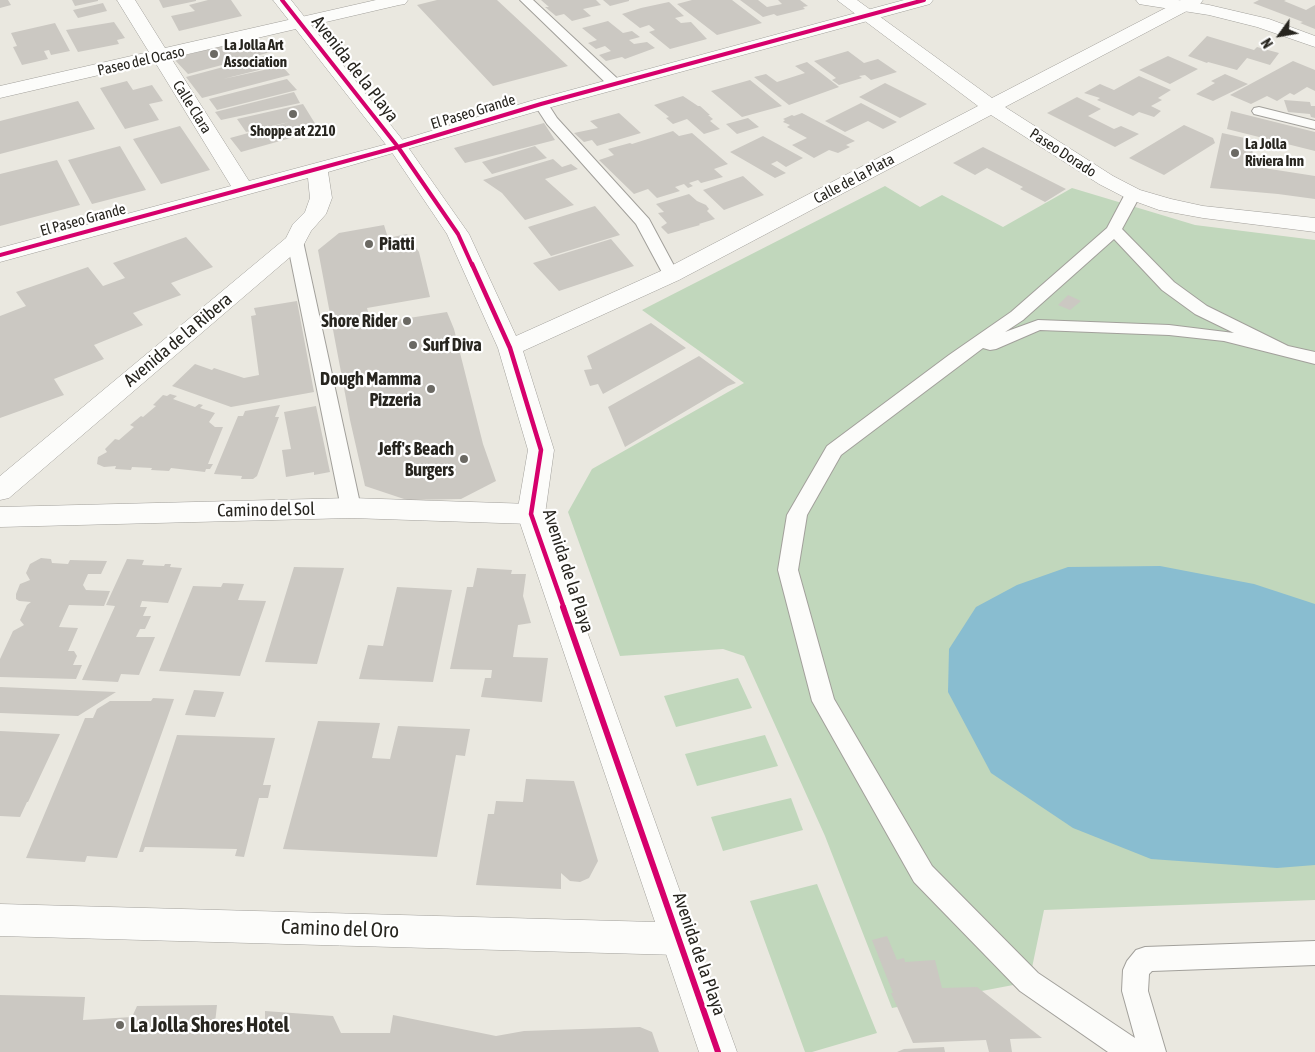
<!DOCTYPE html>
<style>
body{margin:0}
#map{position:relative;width:1315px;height:1052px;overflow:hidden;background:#eae8e0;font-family:"Asap Condensed",sans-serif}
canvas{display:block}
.north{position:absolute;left:1255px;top:10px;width:50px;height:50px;-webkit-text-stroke:4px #fff;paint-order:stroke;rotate:238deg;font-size:14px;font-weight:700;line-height:20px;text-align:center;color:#27251f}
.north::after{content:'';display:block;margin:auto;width:18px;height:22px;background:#27251f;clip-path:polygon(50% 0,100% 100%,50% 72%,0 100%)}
</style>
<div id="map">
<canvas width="1315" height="1052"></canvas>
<div class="north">N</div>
</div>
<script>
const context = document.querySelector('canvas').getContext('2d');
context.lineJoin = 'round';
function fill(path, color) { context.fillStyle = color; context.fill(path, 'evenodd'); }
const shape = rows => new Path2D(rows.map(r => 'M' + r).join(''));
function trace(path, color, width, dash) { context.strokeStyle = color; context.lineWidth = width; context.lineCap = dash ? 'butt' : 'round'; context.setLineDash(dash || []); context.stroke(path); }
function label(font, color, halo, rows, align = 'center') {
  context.font = font + ' "Asap Condensed",sans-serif'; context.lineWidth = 4.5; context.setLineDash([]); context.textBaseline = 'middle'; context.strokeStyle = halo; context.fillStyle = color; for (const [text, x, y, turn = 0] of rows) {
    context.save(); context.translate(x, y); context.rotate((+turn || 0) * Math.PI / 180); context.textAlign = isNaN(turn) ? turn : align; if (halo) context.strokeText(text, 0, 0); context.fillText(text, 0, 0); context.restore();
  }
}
fill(shape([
 [885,186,920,207,942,195,1003,227,1072,188,1195,225,1315,240,1315,900,1044,910,1029,982,892,1008,825,836,744,656,723,649,620,656,568,512,592,469,744,383,642,310],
 [738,678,752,708,676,727,664,696],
 [765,735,778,766,697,786,685,754],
 [791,798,803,830,723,851,711,817],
 [817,884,877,1033,812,1052,805,1052,750,901]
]), '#c1d7bc');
fill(shape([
 [1160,566,1254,584,1315,604,1315,865,1277,868,1151,859,1073,828,991,773,948,692,949,649,976,607,1017,585,1068,567]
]), '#89bdd0');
fill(shape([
 [0,0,8,0,11,5,0,8],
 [72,0,98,0,98,1,75,6],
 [159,0,196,0,196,1,163,8],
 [208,0,231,0,242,16,179,31,171,16,195,11,189,5],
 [437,0,497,0,568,66,493,86,417,5],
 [541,0,596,0,601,5,583,9,591,16,572,21,564,14,556,16,545,7,549,7],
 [603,0,629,0,629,1,610,6],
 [692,0,732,0,762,23,717,35,677,4],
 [740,0,758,0,767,7,782,4,778,0,800,0,808,6,803,7,805,9,777,16,774,14,763,17],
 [1259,0,1286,0,1284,1,1306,10,1315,5,1315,29,1300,23,1303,22,1253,3],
 [669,2,684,16,675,18,681,23,691,22,707,39,670,49,649,32,655,30,649,25,640,28,622,14,641,8],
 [103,3,107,11,78,18,73,10],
 [608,21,623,33,632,31,640,37,629,40,634,44,647,42,655,48,625,59,622,57,606,61,599,55,611,51,605,46,596,49,588,43,597,40,582,28],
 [114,22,125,38,117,40,119,44,78,52,66,30],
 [55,23,70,51,51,55,49,50,44,51,48,59,22,65,13,47,17,46,11,33],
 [1207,36,1254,50,1257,47,1279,53,1270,65,1247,58,1237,70,1208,62,1207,63,1188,56],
 [245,41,266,44,271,52,188,74,173,58],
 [848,51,864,63,878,59,897,72,871,80,865,75,859,76,862,78,839,85,832,80,836,78,814,61],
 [268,55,275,66,223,79,282,66,290,75,202,98,186,77],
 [1168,56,1198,69,1170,84,1139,70],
 [1293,61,1315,70,1315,91,1307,87,1294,95,1290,93,1277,101,1267,96,1251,104,1230,95],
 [807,62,839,87,789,105,754,77,766,74,777,82,805,73,795,66],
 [1225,74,1248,84,1213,101,1196,94,1215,83,1211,81],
 [1139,76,1171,90,1158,98,1162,100,1151,106,1161,111,1154,117,1139,112,1133,116,1097,100,1100,98,1084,93,1100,84,1114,90],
 [287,79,297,90,217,110,209,99],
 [750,80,782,106,742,117,711,91],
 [127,81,133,90,152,85,163,101,149,104,159,120,125,129,100,88],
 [885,83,927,104,900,118,859,97],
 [294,92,300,103,221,120,215,112],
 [683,96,698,106,700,106,710,115,708,115,713,119,710,121,720,129,704,134,687,119,673,124,666,118,669,117,654,105],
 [1077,97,1101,109,1088,116,1114,129,1121,126,1139,134,1115,147,1047,113],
 [1284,100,1310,102,1311,106,1315,106,1315,118,1311,117,1310,114,1288,112],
 [78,101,95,129,0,154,0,121],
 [861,103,897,122,883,129,868,121,845,132,825,121],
 [303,104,319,130,241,152,230,138,289,122,246,132,237,119],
 [1231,111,1315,132,1315,151,1227,129],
 [619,113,641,133,597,146,592,140,584,142,574,133,598,128,590,121],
 [802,113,855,141,846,145,850,147,838,153,829,150,814,158,792,145,807,138,787,127,790,125,783,122,785,120,783,119,792,115,794,116],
 [748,118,759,127,737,134,726,124],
 [544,123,555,140,465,163,454,148],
 [1184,125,1213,138,1215,143,1164,175,1129,158],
 [180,126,210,170,161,184,133,139],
 [673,131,679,136,692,133,728,164,714,169,723,177,701,183,698,180,689,183,693,186,688,188,684,184,675,187,680,191,657,198,648,189,634,194,599,160,614,155,608,149,630,143,632,144],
 [1222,133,1254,140,1251,166,1315,176,1315,199,1278,194,1210,188],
 [763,136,803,158,786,167,777,161,771,164,786,173,775,178,730,152],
 [120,146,146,190,92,204,68,160],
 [535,146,547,158,492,174,482,162],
 [983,147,1066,189,1045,202,1020,189,1023,187,987,168,975,175,953,163],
 [553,159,562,167,571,164,578,169,545,179,574,205,525,220,502,193,483,180],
 [57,160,80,205,0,226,0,174],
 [743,176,764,195,724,210,703,190],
 [689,194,697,201,706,205,709,209,707,211,715,219,699,224,700,225,668,234,661,227,667,223,658,213,664,212,656,204],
 [595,206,620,235,551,256,528,227],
 [384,225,388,238,407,234,419,252,430,297,367,308,371,324,447,312,454,329,483,444,496,481,461,499,407,500,365,486,350,420,318,250,339,233],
 [186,237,213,267,171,283,181,295,133,313,143,325,94,345,104,359,54,379,64,395,0,418,0,316,26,306,16,292,88,267,103,286,125,278,113,263],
 [611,239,634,266,559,291,533,263],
 [1068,295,1081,301,1070,310,1058,305],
 [297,301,314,392,231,407,172,386,195,364,212,370,214,368,244,378,259,375,251,316,256,315,254,308],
 [651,323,686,348,603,394,598,384,590,386,584,370,592,369,587,356],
 [699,356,736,383,728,386,625,447,608,407],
 [170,394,177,396,173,399,195,407,199,404,203,405,200,408,215,413,209,422,215,427,223,427,208,464,213,464,210,469,206,469,205,472,171,468,169,471,151,470,152,468,132,467,131,470,115,469,116,466,104,467,97,464,98,457,107,452,105,449,115,439,119,440,134,427,130,425,141,416,143,417,156,406,153,405,163,395,167,396],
 [280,405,275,417,279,417,257,476,253,479,241,479,242,476,214,474,238,416,243,416,245,411],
 [316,406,330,472,314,475,314,472,286,477,282,450,291,449,284,412],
 [41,558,51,559,52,563,68,564,70,560,107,561,101,574,88,574,83,585,86,590,110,591,104,606,69,605,59,627,78,628,68,651,74,651,77,656,73,665,82,665,76,679,0,677,0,659,13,631,24,625,20,620,27,605,31,602,19,601,16,599,16,594,20,584,30,580,26,573,30,564],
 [127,559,144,560,142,565,164,566,165,564,171,564,170,567,182,568,168,603,142,601,140,607,147,607,143,616,151,616,145,629,140,629,136,637,155,637,139,675,121,674,118,682,82,680,115,606,106,605],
 [294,567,344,568,317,664,265,662],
 [477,568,512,570,511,574,526,574,523,596,531,623,518,625,513,657,548,658,542,702,481,697,485,678,491,678,492,670,450,669,467,587,473,587],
 [223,583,244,584,238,600,266,601,240,676,159,671,193,586,221,587],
 [397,587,452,590,433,682,359,679,368,645,383,646],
 [0,687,116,692,78,716,0,713],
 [194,690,224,692,215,717,185,715],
 [153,698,174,699,117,858,87,856,85,862,26,858,85,718,93,718,97,709,110,701,151,701],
 [318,721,380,723,372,758,390,759,398,726,470,729,465,756,456,755,437,857,283,849],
 [0,731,60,734,28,802,27,802,20,817,0,816],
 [177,735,275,738,263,785,271,785,268,798,259,798,244,857,235,856,237,849,145,847,143,852,139,852],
 [526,779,574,781,598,861,589,878,580,882,570,881,561,873,561,889,476,885,488,814,494,814,496,801,523,802],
 [887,936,897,960,904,958,905,962,935,960,942,988,977,987,1042,1038,1010,1039,1012,1052,989,1052,986,1040,913,1043,891,993,893,993,872,940],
 [0,995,85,997,83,1020,132,1017,137,1006,217,1005,215,1023,265,1026,265,1011,333,1016,341,1033,390,1033,393,1015,496,1036,524,1031,640,1027,652,1032,659,1052,0,1052],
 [944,1047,945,1052,897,1052,904,1049]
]), '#cbc8c2');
const service = shape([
 [520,0,533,0,620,81,622,84,620,87,610,87,520,0],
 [541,100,546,101,557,118,649,219,679,275,677,278,665,278,636,224,547,124,534,104,541,100],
 [1259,107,1315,121,1315,129,1254,114,1252,111,1254,108,1259,107],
 [1133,189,1138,191,1141,194,1122,229,1174,282,1207,306,1288,346,1315,352,1315,364,1224,341,1169,335,1040,330,996,349,990,350,983,348,841,455,807,515,798,570,834,699,932,866,1038,973,1135,1038,1122,991,1123,970,1127,961,1136,950,1145,947,1315,941,1315,965,1152,971,1149,974,1148,991,1166,1052,1108,1052,1020,991,914,882,812,701,778,570,787,515,827,446,949,355,1011,312,1107,228,1125,194,1128,191,1133,189],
 [1114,239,1162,290,1195,314,1234,333,1169,325,1038,320,1005,332,1023,320,1114,239],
 [295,236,301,238,303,241,361,508,358,513,351,515,344,513,341,508,287,241,289,238,295,236]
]);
const minor = shape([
 [117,0,135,0,165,48,376,0,408,0,405,4,399,5,171,58,249,181,391,143,534,100,904,0,933,0,930,4,548,108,328,172,332,198,326,214,311,231,303,246,9,498,0,500,0,476,286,238,293,224,305,212,310,198,308,178,0,262,0,248,231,186,155,62,0,98,0,86,149,52,117,0],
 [1136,0,1178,0,1209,5,1269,19,1315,36,1315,47,1257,27,1209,15,1145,5,1139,4,1136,0],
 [351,498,531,504,541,507,545,514,541,521,531,524,351,518,0,527,0,507,351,498],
 [679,923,692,927,737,1052,699,1052,661,939,666,927,679,923]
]);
const tertiary = shape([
 [273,0,291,0,405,143,469,234,516,336,663,270,978,106,837,0,857,0,992,98,1181,0,1203,0,1200,4,1005,107,1113,176,1140,190,1171,199,1203,206,1315,218,1315,232,1203,218,1159,210,1126,198,1099,184,991,115,679,280,523,351,554,450,545,514,697,939,692,951,679,955,0,936,0,904,655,922,517,514,528,450,498,348,447,234,391,151,273,0]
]);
trace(service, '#a2a09b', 2);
trace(minor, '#a2a09b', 1);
trace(tertiary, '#a2a09b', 1);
fill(service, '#fcfcfa');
fill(minor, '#fcfcfa');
fill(tertiary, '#fcfcfa');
trace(shape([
 [282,0,398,147,458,234,472,265],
 [0,255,398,147,541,104,924,0]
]), '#d6006c', 4);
trace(shape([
 [472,264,510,348,541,450,531,514,564,608]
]), '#d6006c', 4.5);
trace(shape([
 [563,607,718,1052]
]), '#d6006c', 6);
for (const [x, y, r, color] of [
 [214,54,5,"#6b6963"],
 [293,114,5,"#6b6963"],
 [1235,153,5,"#6b6963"],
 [369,244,5,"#6b6963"],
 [407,321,5,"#6b6963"],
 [413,345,5,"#6b6963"],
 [431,389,5,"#6b6963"],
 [464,459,5,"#6b6963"],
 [120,1025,5,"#6b6963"]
]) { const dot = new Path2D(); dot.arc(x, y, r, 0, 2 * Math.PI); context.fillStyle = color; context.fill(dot); trace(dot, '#fff', 2); }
label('bold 15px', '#27251f', '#fff', [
 ["La Jolla Art",224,45],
 ["Association",224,62],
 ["Shoppe at 2210",293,131,"center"],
 ["La Jolla",1245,144],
 ["Riviera Inn",1245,161]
], 'left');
label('15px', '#27251f', '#fff', [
 ["Paseo del Ocaso",141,61,-13],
 ["Calle Clara",192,107,58],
 ["El Paseo Grande",473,112,-17],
 ["Paseo Dorado",1063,153,33],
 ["Calle de la Plata",854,179,-28],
 ["El Paseo Grande",83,220,-15]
]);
label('18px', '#27251f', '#fff', [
 ["Avenida de la Playa",355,69,52],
 ["Avenida de la Ribera",178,340,-40],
 ["Camino del Sol",266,510,-1],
 ["Avenida de la Playa",568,571,72],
 ["Avenida de la Playa",699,954,71]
]);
label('bold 18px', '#27251f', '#fff', [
 ["Piatti",379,244,"left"],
 ["Shore Rider",397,321],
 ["Surf Diva",423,345,"left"],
 ["Dough Mamma",421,379],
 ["Pizzeria",421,400],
 ["Jeff's Beach",454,449],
 ["Burgers",454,470]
], 'right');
label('21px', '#27251f', '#fff', [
 ["Camino del Oro",340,929,2]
]);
label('bold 21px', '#27251f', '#fff', [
 ["La Jolla Shores Hotel",130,1025]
], 'left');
</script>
